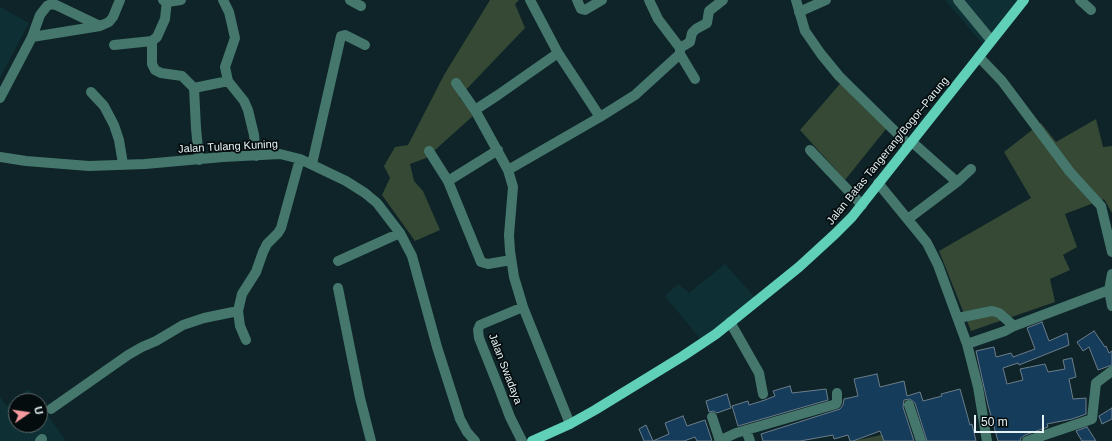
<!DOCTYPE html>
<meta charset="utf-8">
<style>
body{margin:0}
#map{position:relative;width:1112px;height:441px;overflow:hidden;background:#0e2428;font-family:Arial,sans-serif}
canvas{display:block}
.north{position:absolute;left:8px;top:393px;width:40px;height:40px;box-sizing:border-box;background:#040c0e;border:1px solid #5e686b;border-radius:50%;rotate:77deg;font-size:11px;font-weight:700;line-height:16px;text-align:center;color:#e6f3f6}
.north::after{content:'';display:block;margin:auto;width:14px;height:18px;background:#f59b9f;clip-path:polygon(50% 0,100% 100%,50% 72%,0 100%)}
.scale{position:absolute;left:974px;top:415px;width:70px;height:18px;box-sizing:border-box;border:2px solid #e6f3f6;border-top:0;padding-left:5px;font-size:12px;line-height:14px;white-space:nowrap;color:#e6f3f6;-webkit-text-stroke:3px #040c0e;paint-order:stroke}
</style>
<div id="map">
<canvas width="1112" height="441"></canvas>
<div class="north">U</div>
<div class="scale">50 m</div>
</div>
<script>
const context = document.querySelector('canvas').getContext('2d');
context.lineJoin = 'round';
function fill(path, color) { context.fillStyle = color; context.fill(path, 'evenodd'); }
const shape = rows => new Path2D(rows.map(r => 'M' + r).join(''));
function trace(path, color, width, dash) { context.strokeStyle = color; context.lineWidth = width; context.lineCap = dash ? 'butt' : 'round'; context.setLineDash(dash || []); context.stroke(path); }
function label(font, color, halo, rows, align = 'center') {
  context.font = font + ' Arial,sans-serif'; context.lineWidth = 3.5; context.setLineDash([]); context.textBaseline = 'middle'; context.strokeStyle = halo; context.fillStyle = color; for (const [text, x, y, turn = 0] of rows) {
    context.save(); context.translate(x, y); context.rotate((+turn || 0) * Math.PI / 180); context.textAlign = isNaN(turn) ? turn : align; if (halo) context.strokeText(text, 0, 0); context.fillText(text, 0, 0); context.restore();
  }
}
fill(shape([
 [945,0,1025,0,987,49],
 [0,7,29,23,0,78],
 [725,264,757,300,702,341,665,296,678,284,689,293],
 [29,389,38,401,16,401,16,425,40,425,40,404,66,441,0,441,0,396,6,406]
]), '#0e3035');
fill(shape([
 [490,0,519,0,515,4,525,28,459,97,474,115,426,158,410,164,414,181,423,191,440,230,415,241,382,195,390,178,384,166,395,147,408,145,444,75],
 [846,77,890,124,845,180,800,130],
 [1096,119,1103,147,1112,146,1112,213,1104,199,1065,214,1077,247,1063,255,1070,270,1050,279,1055,302,971,331,939,251,1031,198,1004,152,1041,123,1056,142],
 [895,432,898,441,853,441]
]), '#354935');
const building = shape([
 [1042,322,1049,341,1067,333,1069,345,1019,365,1018,363,1003,368,1007,384,1023,380,1020,369,1045,364,1048,372,1065,369,1063,360,1072,358,1076,377,1069,379,1073,399,1086,398,1086,414,1072,419,1047,424,1048,427,1025,435,1020,439,1021,441,998,441,988,405,976,351,994,347,996,357,1011,353,1013,357,1035,349,1027,328,1042,322],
 [1094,331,1105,347,1106,346,1109,353,1112,351,1112,365,1098,370,1089,347,1083,351,1077,342,1094,331],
 [877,374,880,387,904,381,907,396,920,392,923,401,942,396,941,394,960,389,970,425,972,424,976,441,927,441,915,403,910,399,904,400,903,407,914,441,884,441,880,431,853,441,850,441,848,435,834,439,833,435,800,441,763,441,761,434,840,409,843,405,844,399,858,396,854,379,877,374],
 [790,386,792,393,826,389,828,400,738,426,732,406,748,401,749,405,765,400,775,396,773,391,790,386],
 [727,394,731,408,717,413,713,411,709,412,706,401,727,394],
 [1112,408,1112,419,1102,424,1099,416,1112,408],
 [683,416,687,426,705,420,712,441,697,441,695,437,684,441,644,441,639,429,646,425,653,441,669,434,665,423,683,416],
 [1087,427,1096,441,1082,441,1076,431,1087,427]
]);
fill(building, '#153c5a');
trace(building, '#6c7d8b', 1);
trace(shape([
 [163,0,167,2,181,0],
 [223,0,229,12,235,38,225,67,228,81],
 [350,0,361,6],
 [530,0,558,53,600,117],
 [577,0,581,9,585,10,602,0],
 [649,0,658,19,680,48,680,54,695,79],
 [796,0,805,31,821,54,839,76,909,145],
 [958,0,991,40],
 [1080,0,1091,10],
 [799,12,826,0],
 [32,37,40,15,47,6,51,4,56,5,100,26],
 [152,41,152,64,155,70,161,73,182,76,194,88,196,128,199,160],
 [114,45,152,41,157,37,165,19,167,0],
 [680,48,690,42,692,33,696,29,707,23,709,11,723,0],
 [979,57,1002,81,1070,172,1101,206,1112,252],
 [456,83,475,110,508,170,513,187,509,235,510,251,514,277,523,307,570,424],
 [194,88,228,81,244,101,248,110,254,135,256,156],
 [91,92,104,106,114,125,119,140,123,164],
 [0,98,32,37,100,26,109,22,113,17,120,0],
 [475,110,498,95,558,53],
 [912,142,957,182],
 [810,150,862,205],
 [429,151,448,181,481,262,488,264,511,260],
 [0,157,26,161,89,166,145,164,223,157,280,154,300,159,346,181,365,193,377,203,400,233,412,256,437,347,460,419,467,432,475,441],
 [312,164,341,36,345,35,365,45],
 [508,170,600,117,635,95,680,54],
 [448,181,498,150],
 [878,183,927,243,938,265,967,344,978,387,987,441],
 [908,219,957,182,971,169],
 [338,261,400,233],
 [1112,274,1109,290,1112,306],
 [338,288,360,398,371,441],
 [238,311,240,326,246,340],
 [958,318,992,311,999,313,1014,326],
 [730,322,759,373,763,394],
 [967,344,1005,331,1014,326,1109,290],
 [909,405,921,441],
 [51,409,128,355,142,347,156,341,183,325,204,318,238,311,242,294,256,272,263,252,267,244,278,233,281,228,300,159],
 [712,417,720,441],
 [746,430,750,441],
 [40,441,42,439],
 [522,441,510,417,499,388,479,338,478,330,480,325,523,307],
 [719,441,736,433,836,404,837,402,837,393],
 [1027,441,1092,419,1096,383,1112,371]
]), '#45776c', 10);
trace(shape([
 [532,441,570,424,595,410,683,356,716,334,799,267,835,234,852,217,1024,0]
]), '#60d0b9', 10);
label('11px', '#e6f3f6', '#040c0e', [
 ["Jalan Tulang Kuning",228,147,-3],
 ["Jalan Batas Tangerang/Bogor–Parung",888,151,-51],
 ["Jalan Swadaya",505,369,69]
]);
</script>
